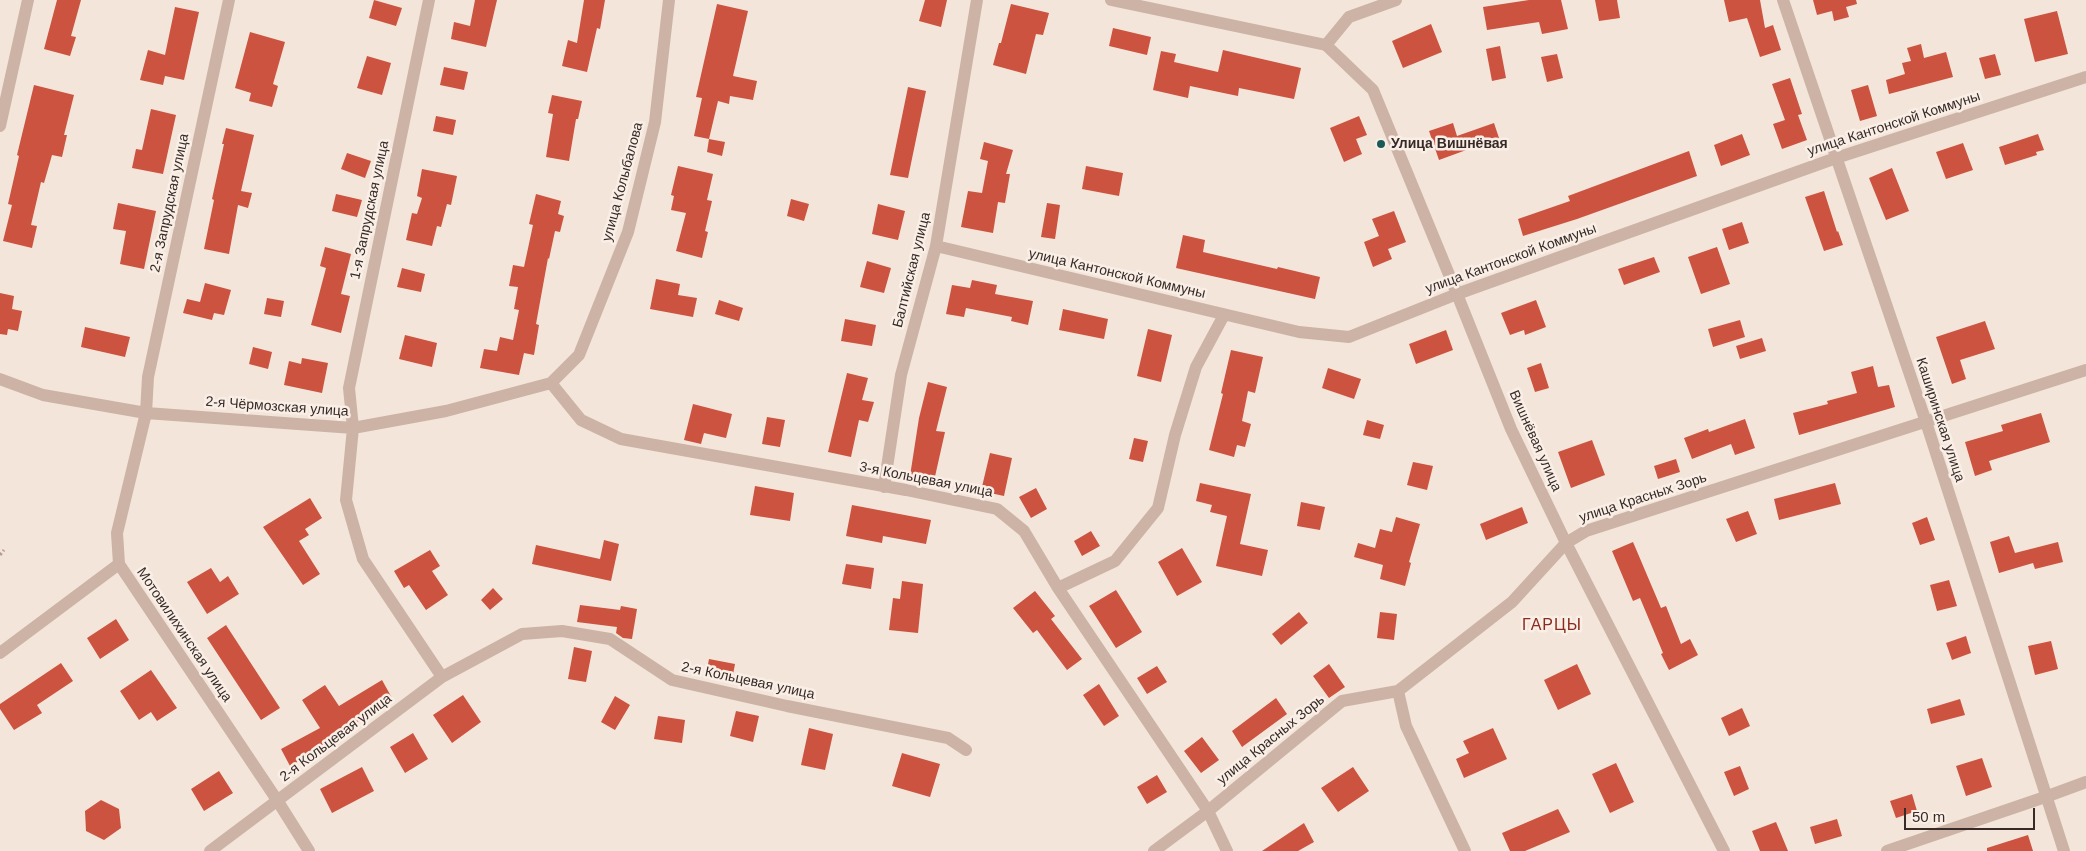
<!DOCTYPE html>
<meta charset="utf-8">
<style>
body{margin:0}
#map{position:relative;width:2086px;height:851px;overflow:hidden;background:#f3e5da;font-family:Arial,sans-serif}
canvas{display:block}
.scale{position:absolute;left:1904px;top:808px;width:131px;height:22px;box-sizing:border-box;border:2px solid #372a27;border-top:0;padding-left:6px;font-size:15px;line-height:18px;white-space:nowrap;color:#372a27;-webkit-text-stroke:4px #faefe7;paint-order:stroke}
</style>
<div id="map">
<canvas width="2086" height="851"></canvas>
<div class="scale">50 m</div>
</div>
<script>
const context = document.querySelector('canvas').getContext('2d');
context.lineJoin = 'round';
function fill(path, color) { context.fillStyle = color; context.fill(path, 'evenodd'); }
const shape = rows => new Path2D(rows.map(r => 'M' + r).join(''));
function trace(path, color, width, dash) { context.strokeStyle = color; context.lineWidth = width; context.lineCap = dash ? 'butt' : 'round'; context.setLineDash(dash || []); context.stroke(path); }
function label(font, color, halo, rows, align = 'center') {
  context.font = font + ' Arial,sans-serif'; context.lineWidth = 5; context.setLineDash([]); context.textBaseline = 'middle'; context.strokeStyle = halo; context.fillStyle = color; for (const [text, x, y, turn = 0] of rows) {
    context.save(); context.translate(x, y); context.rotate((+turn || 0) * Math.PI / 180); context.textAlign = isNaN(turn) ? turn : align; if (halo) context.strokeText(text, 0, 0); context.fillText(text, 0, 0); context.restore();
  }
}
fill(shape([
 [57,0,81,0,71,36,76,37,70,56,44,49],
 [374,0,402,8,396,26,369,18],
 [475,0,497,0,486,47,451,39,454,22,470,26],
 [584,0,605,0,600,29,597,28,587,72,562,66,568,40,577,43],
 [925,0,947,0,941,27,919,21],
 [1529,0,1561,0,1568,29,1542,34,1539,22,1487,30,1483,7],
 [1595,0,1617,0,1620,18,1599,21],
 [1724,0,1760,0,1765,28,1773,25,1781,50,1760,57,1747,18,1729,22],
 [1813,0,1856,0,1857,4,1846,7,1849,17,1834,21,1832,11,1817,15],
 [717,4,748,11,733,76,757,81,753,100,730,96,729,104,718,101,709,139,694,136,702,98,696,97],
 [1011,4,1049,13,1043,35,1036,34,1026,74,993,65,999,43,1001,43],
 [175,7,199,12,184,80,165,76,163,85,140,80,148,50,165,55],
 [2057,11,2068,54,2035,62,2024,19],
 [1431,24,1442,52,1403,68,1392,41],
 [1113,28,1151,37,1147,55,1109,46],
 [250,32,285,42,273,84,278,86,272,107,249,101,251,93,235,88],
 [1921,44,1924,58,1946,52,1953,77,1889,94,1886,80,1905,74,1902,63,1911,61,1907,48],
 [1500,46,1506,78,1492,81,1486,49],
 [1223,50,1301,68,1294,99,1239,88,1238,96,1190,86,1188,98,1153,90,1161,51,1176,54,1174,62,1218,72],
 [1557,54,1563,78,1547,82,1541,57],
 [1995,54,2001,75,1985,79,1979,58],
 [367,56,391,63,382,95,357,88],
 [444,67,468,72,464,90,440,85],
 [1790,78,1802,114,1798,115,1807,140,1782,149,1773,124,1785,120,1772,84],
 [34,85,74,95,64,135,67,135,62,157,52,155,44,183,41,182,31,225,37,226,32,248,3,241,12,205,8,204,19,156,17,155],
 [1868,85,1877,116,1860,121,1851,90],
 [908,87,926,91,908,178,890,175],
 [552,95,582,101,578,119,576,119,569,161,546,157,553,114,548,113],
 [151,109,176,115,163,174,132,168,136,149,142,150],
 [436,116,456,120,453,135,433,131],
 [1359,116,1367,135,1356,139,1362,154,1344,162,1330,128],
 [1453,123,1457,136,1494,123,1499,138,1439,160,1429,131],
 [226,128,254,135,241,191,252,193,248,208,238,205,229,254,204,249,214,200,212,199,224,144,222,144],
 [1742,134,1750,155,1721,166,1714,145],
 [2038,134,2044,150,2036,152,2037,155,2005,165,1999,147],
 [709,139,725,142,722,156,707,152],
 [984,142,1013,150,1006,174,1010,174,1005,203,998,202,993,233,961,227,968,191,982,193,988,161,980,159],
 [1963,143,1973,170,1946,179,1936,152],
 [1689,151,1697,176,1577,219,1523,236,1518,219,1570,201,1568,196],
 [347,153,371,161,365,178,341,169],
 [678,166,713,174,707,200,712,201,705,231,708,232,702,258,676,251,686,213,671,210,674,196,671,195],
 [1086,166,1123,173,1119,196,1082,189],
 [1892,168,1909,211,1886,220,1869,178],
 [422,169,457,176,451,205,447,204,441,227,437,226,432,246,406,240,412,213,417,214,422,198,417,196],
 [1824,191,1837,232,1838,231,1843,245,1824,251,1805,197],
 [336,194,362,200,357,217,332,211],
 [536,194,561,201,558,214,564,216,560,232,555,231,549,259,548,258,536,324,539,325,534,355,524,353,519,375,480,368,484,349,497,351,500,337,513,340,519,310,514,309,518,287,509,286,513,265,524,267,533,225,529,224],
 [791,199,809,204,804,221,787,216],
 [118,203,156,211,144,269,120,264,126,231,113,229],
 [1047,203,1060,205,1055,239,1041,237],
 [878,204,905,211,898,240,872,234],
 [1394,211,1406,242,1388,249,1392,259,1373,267,1364,242,1379,236,1372,219],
 [1742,222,1749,243,1729,250,1722,229],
 [1183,235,1205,240,1203,252,1277,269,1278,267,1320,277,1315,299,1176,268],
 [325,247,351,254,341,294,350,296,341,333,311,325,326,268,320,266],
 [1717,247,1730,284,1701,294,1688,257],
 [1654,257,1660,272,1624,285,1618,269],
 [867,261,891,268,884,293,860,287],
 [402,268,425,274,421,292,397,287],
 [656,279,680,284,678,295,697,298,693,317,650,309],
 [972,280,997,285,995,294,1033,301,1028,325,1011,321,1012,317,966,308,964,317,946,314,952,285,970,288],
 [205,283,231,290,224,315,214,313,212,320,183,313,187,299,200,302],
 [0,293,14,296,12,309,22,311,18,331,8,329,7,335,0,334],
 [267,298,284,301,281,317,264,314],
 [719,300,743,308,739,321,715,314],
 [1536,300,1546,327,1525,335,1524,330,1510,335,1501,313],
 [1063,309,1108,319,1104,339,1059,330],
 [845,319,876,325,872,346,841,341],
 [1740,320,1745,337,1713,347,1708,329],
 [1985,321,1995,349,1960,360,1966,379,1952,384,1936,337],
 [85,327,130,337,125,357,81,347],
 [1148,329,1172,335,1161,382,1137,376],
 [1446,330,1453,350,1416,364,1409,344],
 [405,335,437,343,432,367,399,359],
 [1762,338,1766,351,1740,359,1736,346],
 [253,347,272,352,268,369,249,364],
 [1231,350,1263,357,1255,393,1248,391,1242,421,1251,424,1245,447,1237,445,1234,457,1209,450,1223,394,1221,393],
 [302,358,328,363,322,393,284,385,289,361,301,364],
 [1541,363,1549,388,1535,392,1527,368],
 [1873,366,1878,387,1889,385,1895,407,1799,435,1793,413,1828,404,1827,401,1857,393,1851,372],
 [1328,368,1361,379,1354,399,1322,388],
 [847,373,868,378,862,400,874,402,868,422,859,420,851,457,828,452],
 [928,382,947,387,936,431,945,432,934,481,910,476,919,418],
 [693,404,732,414,726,438,704,433,701,444,684,440],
 [2041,413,2050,442,1989,461,1992,470,1975,476,1965,442,2003,431,2001,425],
 [767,417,785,420,780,447,762,444],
 [1745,419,1755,448,1735,455,1731,444,1692,459,1684,438,1708,429,1709,432],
 [1367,420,1384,425,1380,439,1363,435],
 [1134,438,1148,441,1143,462,1129,459],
 [1592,440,1605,475,1571,488,1558,452],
 [990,453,1012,458,1004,496,981,491],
 [1676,459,1680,472,1658,479,1654,466],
 [1413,462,1433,466,1427,490,1407,485],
 [1200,483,1251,494,1240,544,1268,550,1262,576,1216,566,1227,516,1210,512,1212,505,1196,501],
 [1835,483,1841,504,1779,520,1774,499],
 [755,486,794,493,790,521,750,515],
 [1036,488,1047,509,1031,518,1019,497],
 [310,498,322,518,305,529,309,535,299,541,320,574,303,585,263,527],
 [1301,502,1325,507,1320,530,1297,526],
 [852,505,931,520,926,544,883,536,882,543,846,536],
 [1522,507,1528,523,1486,540,1480,524],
 [1748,511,1757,534,1736,542,1726,519],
 [1396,517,1420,524,1409,562,1411,563,1405,586,1380,579,1383,565,1354,557,1358,543,1375,548,1380,529,1392,532],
 [1927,517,1935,540,1920,545,1912,523],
 [1091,531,1100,546,1082,556,1074,541],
 [2009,536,2015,553,2058,542,2063,562,2035,569,2033,563,1999,573,1990,542],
 [604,540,619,544,611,581,532,564,536,545,600,559],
 [1633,542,1661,608,1666,606,1681,644,1690,639,1698,655,1669,670,1661,654,1663,653,1640,598,1633,601,1612,551],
 [1182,548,1202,582,1177,596,1158,562],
 [430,550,440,566,432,571,448,595,426,610,409,585,404,588,394,571],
 [846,564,874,568,871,589,842,584],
 [211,568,220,582,228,576,239,594,207,614,187,582],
 [1949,580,1957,606,1937,611,1930,585],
 [902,581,923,584,918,633,889,630,893,598,900,599],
 [493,588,503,599,490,610,481,600],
 [1116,590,1142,632,1116,648,1089,606],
 [1035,591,1055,616,1051,619,1082,659,1067,670,1037,630,1033,633,1013,608],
 [580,605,620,610,621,606,637,609,632,639,623,638,616,633,617,627,577,622],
 [1299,612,1308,623,1281,645,1272,634],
 [1380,612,1397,614,1394,640,1377,638],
 [116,619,129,640,100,659,87,638],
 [226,625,280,708,261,720,207,638],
 [1966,636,1971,653,1952,660,1946,643],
 [2051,641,2058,669,2035,675,2028,646],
 [574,647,592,651,586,682,568,679],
 [709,659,735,664,732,680,706,675],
 [61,663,73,681,37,705,42,713,14,730,0,709,0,704],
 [1329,664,1345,687,1329,698,1313,676],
 [1577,664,1591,694,1558,710,1544,680],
 [1157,666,1167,682,1147,694,1137,678],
 [151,670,177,708,157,721,151,712,139,720,120,691],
 [382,680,392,698,310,755,290,766,281,749,320,728,302,700,325,685,339,706],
 [1099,684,1119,716,1104,726,1083,695],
 [463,695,481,722,452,743,433,715],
 [615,696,630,705,615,730,601,722],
 [1276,698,1287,714,1242,747,1232,731],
 [1960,699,1965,715,1931,724,1927,709],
 [1742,708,1750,726,1729,736,1721,718],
 [736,711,759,716,753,742,730,736],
 [658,716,685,720,682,743,654,739],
 [809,728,833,734,825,770,801,765],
 [1493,728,1507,759,1464,778,1456,759,1469,753,1463,741],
 [413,733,428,759,405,773,390,747],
 [1202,737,1219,760,1201,773,1184,751],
 [902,753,940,764,930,797,892,786],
 [1982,758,1992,787,1966,796,1956,766],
 [1616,763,1634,802,1610,813,1592,774],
 [1740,766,1749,789,1734,796,1724,772],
 [362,767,374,791,332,813,320,789],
 [1353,767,1369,791,1338,812,1321,788],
 [219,771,233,793,204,811,191,789],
 [1157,775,1167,792,1147,804,1137,787],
 [1912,794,1917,811,1896,818,1890,801],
 [101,800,119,809,121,828,104,840,86,831,85,811],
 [1558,809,1570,832,1525,851,1510,851,1502,833],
 [1837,819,1842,836,1815,844,1810,827],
 [1776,822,1788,851,1760,851,1752,831],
 [1304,823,1314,842,1298,851,1262,851],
 [2028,835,2033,851,1987,851,1987,848]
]), '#cc533f');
trace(shape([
 [0,555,4,550]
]), '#b79d90', 3, [2.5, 2.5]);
trace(shape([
 [229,0,148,377,146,413,117,533,119,564,277,800,309,851],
 [429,0,349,388,353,428,346,500,363,559,442,677],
 [1783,0,1926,422,2064,851],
 [1326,45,1349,17,1396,0],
 [0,126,28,0],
 [936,246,1299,332,1349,337,1457,294,1511,429,1566,543,1724,851],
 [0,379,43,395,146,413,353,428,446,411,551,383],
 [551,383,581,420,621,439,906,490,997,509,1024,531,1058,588,1208,811,1227,851],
 [551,383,579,355,628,232,655,122,669,0],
 [884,487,901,375,936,246,977,0],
 [1058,588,1115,561,1158,508,1175,435,1196,367,1224,315],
 [0,653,119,564],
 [1398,691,1406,726,1465,851],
 [210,851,442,677,522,634,562,631,610,639,672,680,787,706,948,738,966,750],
 [1154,851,1208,811,1342,701,1398,691,1512,602,1566,543,1586,531,2086,370],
 [1887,851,2048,796,2086,782]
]), '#ccb3a6', 12);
trace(shape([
 [1111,0,1326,45,1373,90,1457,294,1836,158,2086,77]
]), '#ccb3a6', 12);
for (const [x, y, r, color] of [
 [1381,144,5,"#1a5b58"]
]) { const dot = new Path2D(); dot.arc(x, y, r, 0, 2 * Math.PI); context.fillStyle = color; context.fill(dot); trace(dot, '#faefe7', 2); }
label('14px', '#372a27', '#faefe7', [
 ["улица Кантонской Коммуны",1894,124,-18],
 ["улица Колыбалова",623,182,-75],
 ["2-я Запрудская улица",170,203,-78],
 ["1-я Запрудская улица",370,210,-78],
 ["улица Кантонской Коммуны",1511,259,-20],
 ["Балтийская улица",912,270,-76],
 ["улица Кантонской Коммуны",1117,274,13],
 ["2-я Чёрмозская улица",277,407,4],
 ["Каширинская улица",1940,420,72],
 ["Вишнёвая улица",1535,441,66],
 ["3-я Кольцевая улица",926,480,11],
 ["улица Красных Зорь",1643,498,-18],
 ["Мотовилихинская улица",184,635,56],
 ["2-я Кольцевая улица",748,681,12],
 ["2-я Кольцевая улица",336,738,-37],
 ["улица Красных Зорь",1271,740,-39]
]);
label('bold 14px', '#372a27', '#faefe7', [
 ["Улица Вишнёвая",1391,144]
], 'left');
context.letterSpacing = '1px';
label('16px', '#8a2b1c', '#faefe7', [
 ["ГАРЦЫ",1552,626]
]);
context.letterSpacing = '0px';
</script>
